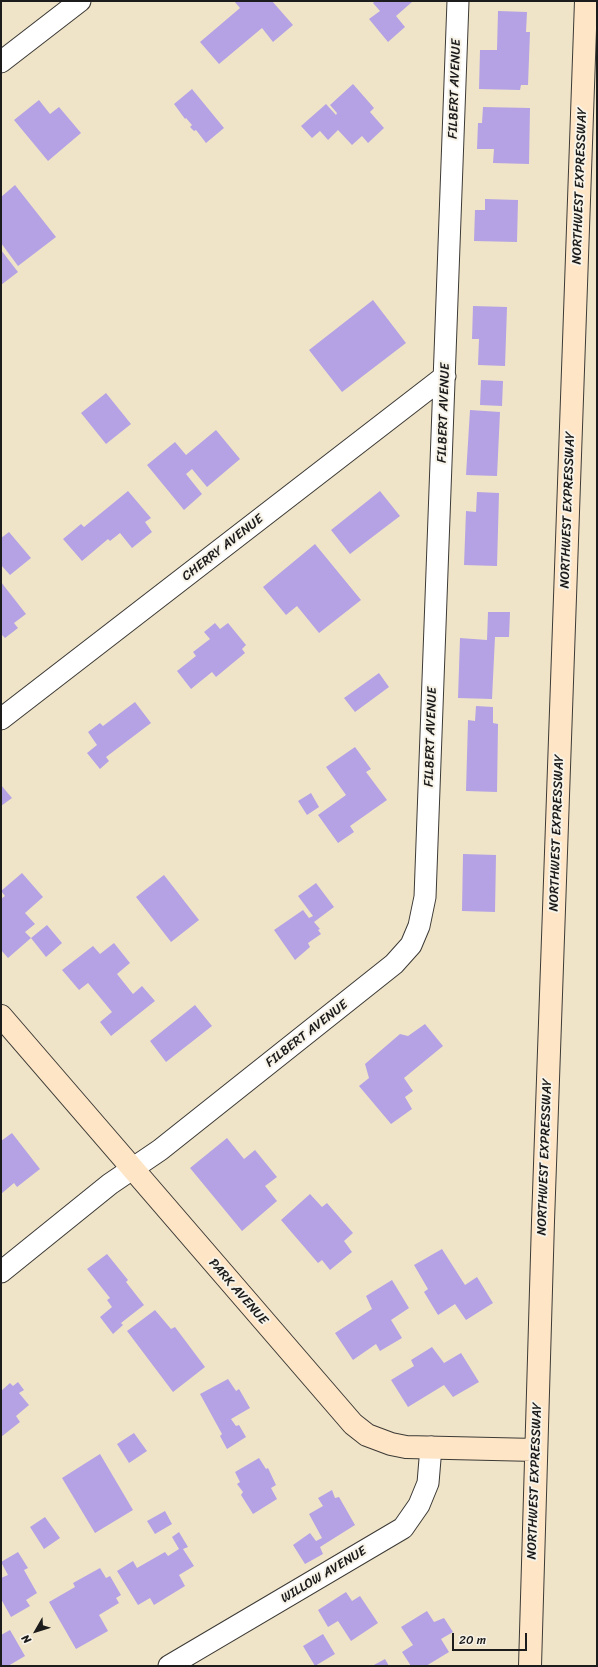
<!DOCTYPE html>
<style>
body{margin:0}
#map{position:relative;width:598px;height:1667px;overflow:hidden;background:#f0e4c8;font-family:Sriracha,sans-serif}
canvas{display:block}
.frame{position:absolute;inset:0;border:2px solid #1c1c1c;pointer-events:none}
.north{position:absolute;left:16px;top:1611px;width:40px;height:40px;-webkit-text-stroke:3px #f7f3e8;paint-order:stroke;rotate:231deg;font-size:11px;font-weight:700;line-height:16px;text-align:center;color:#1c1c1c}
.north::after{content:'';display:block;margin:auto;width:14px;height:18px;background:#1c1c1c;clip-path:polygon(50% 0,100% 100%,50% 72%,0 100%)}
.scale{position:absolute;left:452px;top:1633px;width:75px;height:18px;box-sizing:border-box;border:2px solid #1c1c1c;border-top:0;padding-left:5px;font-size:12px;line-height:14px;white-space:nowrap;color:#1c1c1c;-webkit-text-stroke:3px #f7f3e8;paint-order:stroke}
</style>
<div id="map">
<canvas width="598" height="1667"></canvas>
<div class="frame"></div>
<div class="north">N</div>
<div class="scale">20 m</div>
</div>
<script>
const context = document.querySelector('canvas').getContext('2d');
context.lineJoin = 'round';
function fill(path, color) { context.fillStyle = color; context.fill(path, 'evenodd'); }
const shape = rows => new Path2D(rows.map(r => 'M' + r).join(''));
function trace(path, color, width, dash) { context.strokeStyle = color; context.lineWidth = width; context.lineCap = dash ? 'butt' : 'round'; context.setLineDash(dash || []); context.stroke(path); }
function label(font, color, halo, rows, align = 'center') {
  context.font = font + ' Sriracha,sans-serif'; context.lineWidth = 4; context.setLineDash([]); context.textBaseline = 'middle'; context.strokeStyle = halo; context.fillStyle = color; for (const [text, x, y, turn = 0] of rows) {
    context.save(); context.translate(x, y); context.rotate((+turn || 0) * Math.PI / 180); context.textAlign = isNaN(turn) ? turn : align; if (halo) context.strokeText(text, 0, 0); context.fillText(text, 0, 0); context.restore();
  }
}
fill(shape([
 [234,1,272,1,293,25,273,42,262,28,219,64,200,42,240,8],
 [375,1,412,2,396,16,405,27,388,42,369,19,380,11,373,3],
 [498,11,527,12,526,32,530,32,528,85,521,85,520,90,479,89,480,50,497,50],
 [353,84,374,108,370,112,384,128,368,143,362,136,352,145,338,130,328,140,320,131,312,138,301,126,326,104,336,115,337,113,330,105],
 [192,89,224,128,206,143,196,130,194,131,190,127,192,125,186,118,185,119,174,104],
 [39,100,50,114,59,107,81,133,48,161,14,120],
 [483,107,530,108,529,164,493,163,494,149,477,149,478,123,482,123],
 [15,185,56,237,18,266,1,243,1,197],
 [485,199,518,200,517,242,474,241,475,210,485,210],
 [1,250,18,272,1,285],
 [373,300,406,343,342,392,309,350],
 [473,306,507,307,505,366,478,365,479,339,472,339],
 [481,380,503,381,502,406,480,405],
 [106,393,131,424,106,444,81,413],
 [470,410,500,412,497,476,466,475],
 [216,430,240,459,207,487,192,469,186,474,202,494,184,510,147,465,175,442,186,455],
 [128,491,151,518,145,522,152,532,132,548,120,533,110,541,108,539,82,561,63,539,81,524,84,527],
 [380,491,400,516,350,554,331,530],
 [477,492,499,493,497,566,464,565,466,511,476,512],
 [9,532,31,558,10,575,1,565,1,538],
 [315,544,361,600,319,633,297,606,286,615,263,587],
 [1,582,26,614,14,623,18,628,5,638,1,634],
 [488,612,510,612,509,637,495,637,492,699,458,698,460,638,487,640],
 [215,623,220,629,228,623,246,645,242,649,245,653,216,677,212,672,191,689,177,671,196,656,193,652,210,639,204,632],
 [379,673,389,687,355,712,344,698],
 [135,702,151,723,106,757,109,761,100,769,87,753,97,745,88,732,100,723,103,726],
 [476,706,493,707,493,723,498,724,497,792,466,791,468,720,475,721],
 [355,747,371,769,366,772,387,800,350,826,354,832,338,843,318,815,346,795,326,767],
 [1,785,12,798,1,806],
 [311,793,319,807,307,815,298,801],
 [463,854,496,855,495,912,462,911],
 [22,873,43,897,25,913,35,924,25,932,31,938,8,958,1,950,1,899,5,896,1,891],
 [164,875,199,920,171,942,136,897],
 [316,883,334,907,314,922,320,929,318,930,321,934,308,943,310,947,295,960,274,930,303,910,309,918,313,916,298,896],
 [47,925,62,943,46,957,31,938],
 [114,943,130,963,117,974,133,994,142,986,155,1001,111,1036,100,1022,112,1012,88,983,79,990,62,970,93,946,100,954],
 [195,1005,212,1026,166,1062,150,1041],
 [425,1024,443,1046,404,1078,413,1091,405,1097,412,1109,391,1124,359,1086,369,1078,365,1064,400,1034,408,1036],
 [12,1133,40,1169,17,1187,14,1183,1,1194,1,1141],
 [227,1138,244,1159,255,1150,277,1177,265,1186,277,1201,242,1231,190,1168],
 [310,1194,322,1207,327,1203,353,1233,344,1241,352,1252,330,1270,322,1260,318,1263,281,1220],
 [442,1249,465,1285,477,1277,493,1303,466,1320,455,1304,438,1315,424,1292,428,1289,414,1265],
 [107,1254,128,1280,126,1282,144,1305,121,1323,123,1325,113,1334,100,1317,112,1307,107,1300,110,1298,87,1269],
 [392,1280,409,1308,391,1320,402,1338,380,1351,376,1344,353,1360,335,1333,372,1309,366,1296],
 [155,1310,171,1329,175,1327,205,1367,173,1392,127,1331],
 [432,1347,444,1363,461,1353,479,1382,453,1397,444,1385,408,1407,391,1380,414,1366,411,1360],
 [228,1379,236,1391,239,1389,250,1408,231,1419,236,1426,239,1425,246,1437,227,1449,220,1436,222,1434,200,1394],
 [18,1382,24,1390,19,1393,29,1405,16,1416,20,1422,1,1437,1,1391,10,1383,13,1386],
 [134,1433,147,1451,129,1463,117,1444],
 [100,1454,133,1510,95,1533,62,1478],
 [259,1458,266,1469,268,1468,276,1485,271,1488,277,1499,253,1514,241,1495,243,1492,237,1484,240,1482,235,1472],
 [332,1490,335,1498,339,1497,355,1525,320,1547,323,1554,305,1564,293,1545,310,1533,316,1541,322,1538,309,1514,323,1506,318,1498],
 [165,1511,172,1524,155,1534,147,1521],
 [45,1517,60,1538,44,1549,30,1527],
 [179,1532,188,1547,183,1549,194,1566,179,1575,185,1586,154,1605,150,1598,138,1605,117,1571,133,1561,137,1568,165,1552,168,1556,179,1549,172,1537],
 [18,1552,28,1568,24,1570,37,1593,26,1600,30,1606,11,1617,1,1599,1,1578,8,1575,1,1562],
 [100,1568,106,1578,110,1576,121,1595,116,1598,119,1603,99,1615,108,1631,76,1649,49,1602,75,1587,73,1583],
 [346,1592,352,1601,360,1596,378,1623,351,1641,338,1621,328,1627,318,1610],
 [427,1611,434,1622,444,1618,453,1632,441,1639,449,1652,426,1666,411,1666,402,1652,413,1645,401,1627],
 [10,1630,25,1656,8,1666,1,1666,1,1635],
 [323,1634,335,1654,315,1666,303,1646],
 [385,1659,389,1666,372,1666]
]), '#b4a2e4');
const street = shape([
 [1,62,80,1],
 [1,719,445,376],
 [1,1272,110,1184,160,1150,394,964,411,945,419,926,425,897,458,1],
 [169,1666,403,1528,419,1505,428,1483,431,1447]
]);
const secondary = shape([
 [1,1016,353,1424,367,1435,391,1444,406,1447,536,1450],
 [530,1666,543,1221,586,1]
]);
trace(street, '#3c3a36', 23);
trace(secondary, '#3c3a36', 24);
trace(street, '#fff', 21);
trace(secondary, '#fde5c5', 22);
label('13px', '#1c1c1c', '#f7f3e8', [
 ["FILBERT AVENUE",455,89,-88],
 ["NORTHWEST EXPRESSWAY",580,186,-88],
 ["FILBERT AVENUE",444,413,-88],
 ["NORTHWEST EXPRESSWAY",568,510,-88],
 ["CHERRY AVENUE",223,548,-38],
 ["FILBERT AVENUE",431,737,-88],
 ["NORTHWEST EXPRESSWAY",557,833,-88],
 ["FILBERT AVENUE",307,1034,-38],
 ["NORTHWEST EXPRESSWAY",545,1157,-88],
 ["PARK AVENUE",238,1292,49],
 ["NORTHWEST EXPRESSWAY",535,1481,-88],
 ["WILLOW AVENUE",324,1575,-31]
]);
</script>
